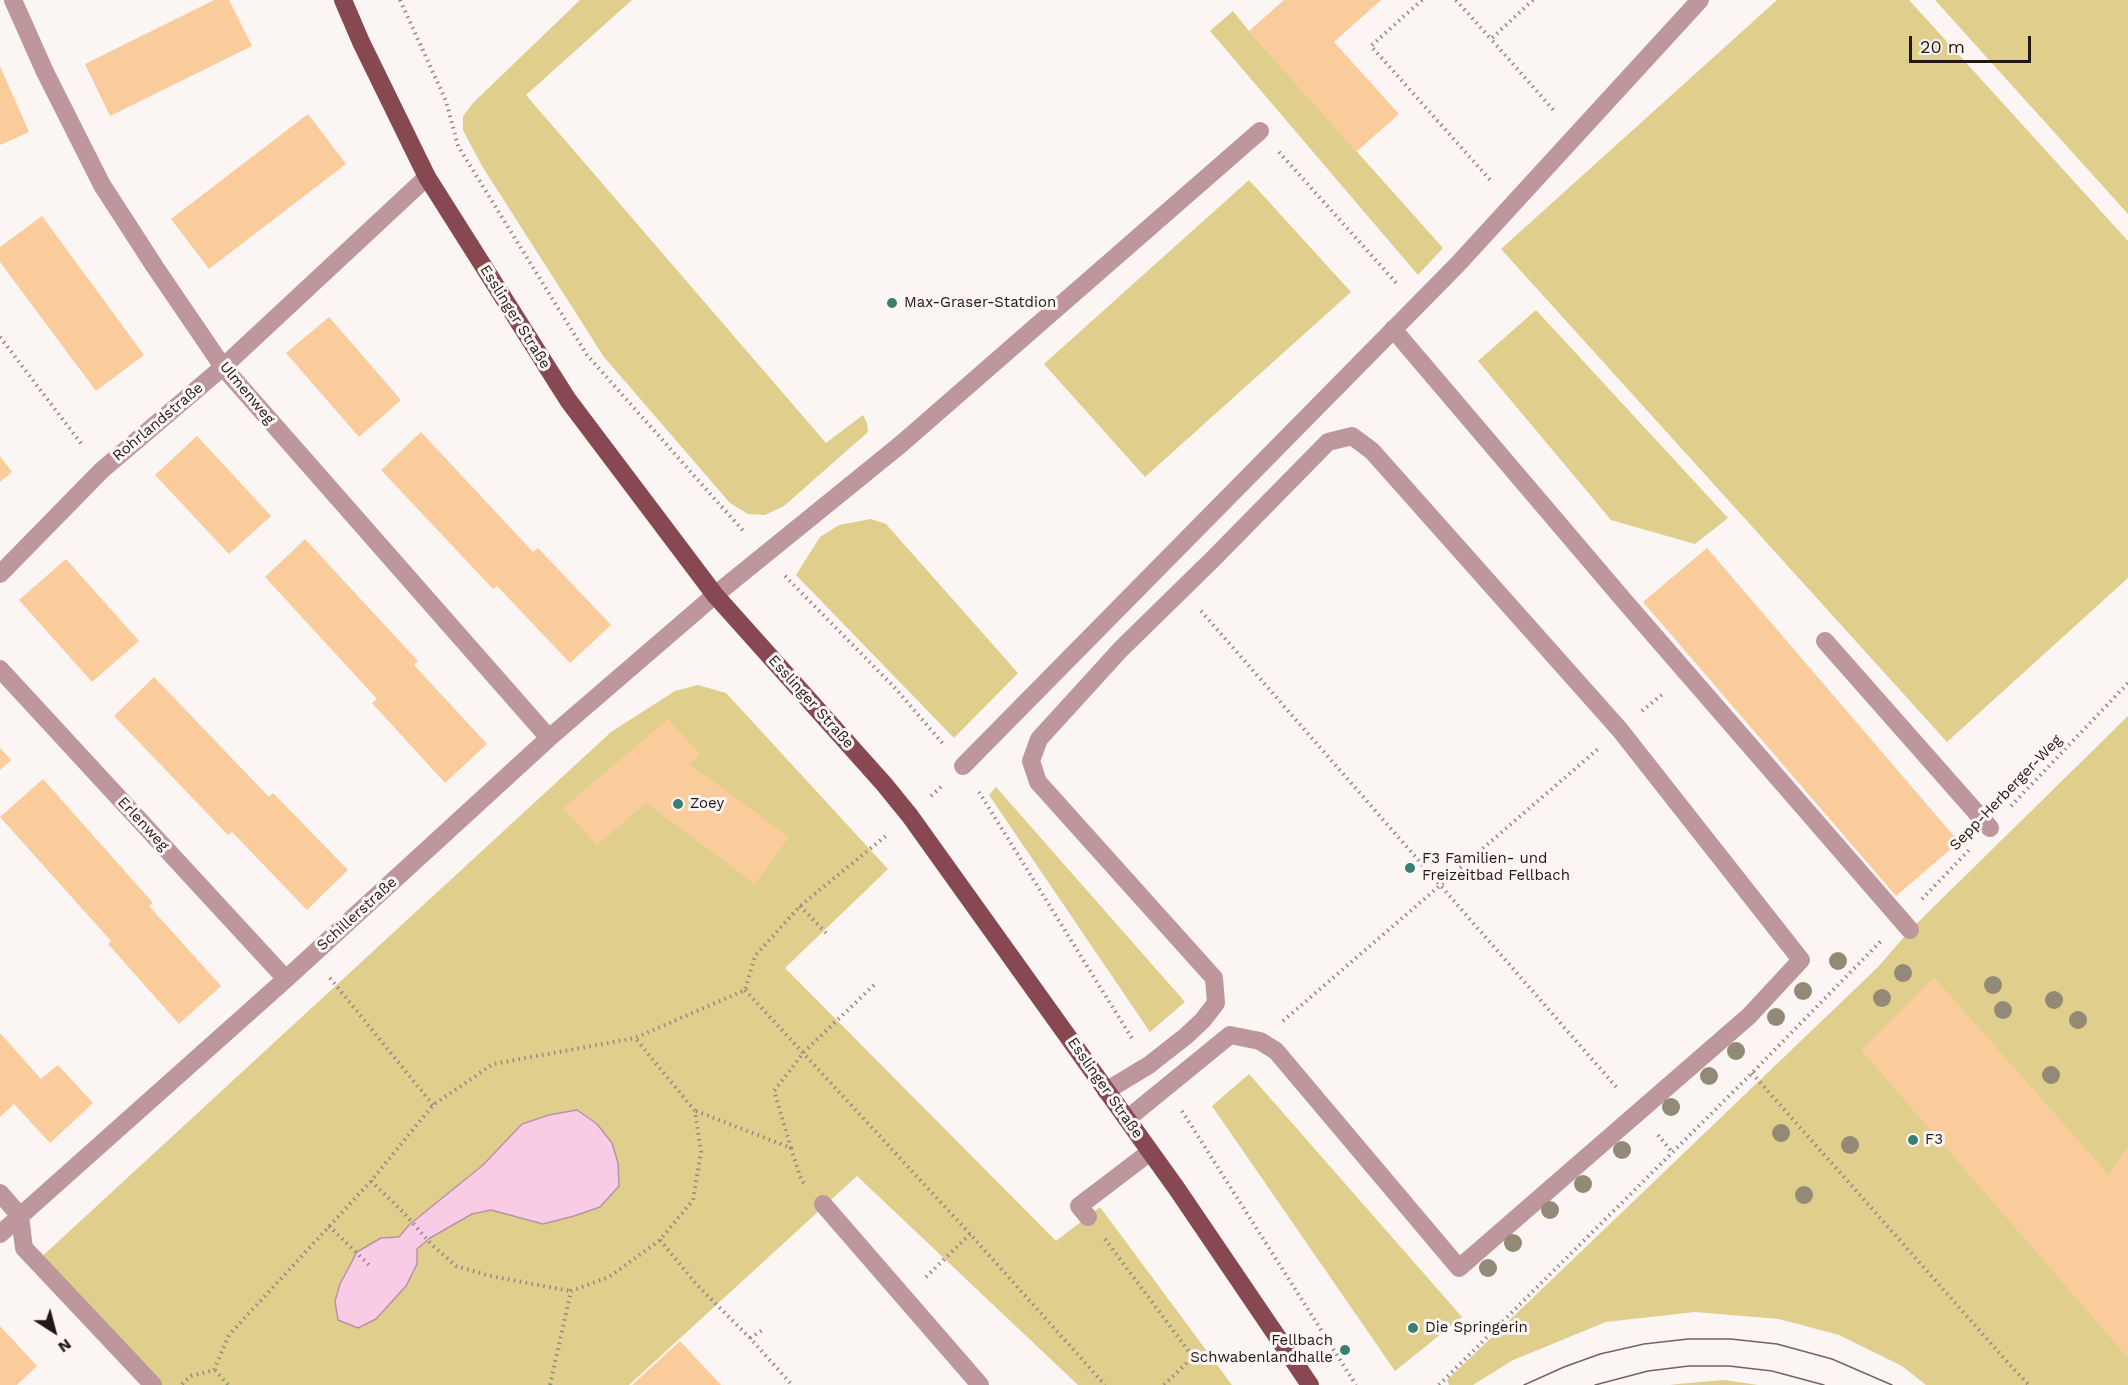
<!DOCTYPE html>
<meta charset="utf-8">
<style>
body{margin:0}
#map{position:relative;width:2128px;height:1385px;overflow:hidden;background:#fbf5f3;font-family:"Work Sans",sans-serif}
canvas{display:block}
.north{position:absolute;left:24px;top:1301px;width:60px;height:60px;-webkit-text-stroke:4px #fbf5f3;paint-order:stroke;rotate:144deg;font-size:16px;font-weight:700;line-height:24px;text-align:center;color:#221814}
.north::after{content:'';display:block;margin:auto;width:21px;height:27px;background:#221814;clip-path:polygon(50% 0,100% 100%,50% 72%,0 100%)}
.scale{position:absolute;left:1909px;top:36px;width:122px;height:27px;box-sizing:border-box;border:3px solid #221814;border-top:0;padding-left:8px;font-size:18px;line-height:21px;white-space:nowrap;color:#221814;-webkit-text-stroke:4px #fbf5f3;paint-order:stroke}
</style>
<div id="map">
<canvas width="2128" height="1385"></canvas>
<div class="north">N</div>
<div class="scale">20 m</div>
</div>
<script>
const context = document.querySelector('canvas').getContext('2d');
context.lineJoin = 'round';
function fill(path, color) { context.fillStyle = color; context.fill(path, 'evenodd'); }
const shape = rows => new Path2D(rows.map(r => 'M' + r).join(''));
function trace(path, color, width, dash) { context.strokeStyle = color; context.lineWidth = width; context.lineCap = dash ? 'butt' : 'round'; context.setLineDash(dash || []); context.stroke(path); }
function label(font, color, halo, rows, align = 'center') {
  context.font = font + ' "Work Sans",sans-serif'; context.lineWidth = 6; context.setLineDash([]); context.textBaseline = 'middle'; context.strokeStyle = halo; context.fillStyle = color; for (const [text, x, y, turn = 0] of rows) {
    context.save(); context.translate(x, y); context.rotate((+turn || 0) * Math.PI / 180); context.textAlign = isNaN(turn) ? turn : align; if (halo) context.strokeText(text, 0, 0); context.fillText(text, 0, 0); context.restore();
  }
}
fill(shape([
 [580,0,632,0,526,95,826,443,863,415,867,423,868,432,784,506,765,515,748,514,730,503,604,357,482,166,463,130,463,116,473,103],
 [1777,0,1909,0,2128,241,2128,578,1947,742,1501,249],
 [1935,0,2128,0,2128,214],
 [1233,11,1249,31,1443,248,1418,275,1210,31],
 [1249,180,1351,292,1145,477,1044,364],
 [1536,310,1728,518,1695,544,1611,520,1478,361],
 [871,519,886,524,1018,673,954,738,796,575,820,537,839,525],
 [698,685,726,693,888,869,785,968,1056,1241,1100,1207,1232,1385,1078,1385,857,1176,629,1385,153,1385,36,1262,611,732,675,691],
 [2128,716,2128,1385,1926,1385,1902,1366,1839,1335,1779,1319,1695,1312,1606,1322,1513,1360,1473,1385,1449,1385,1447,1380,1878,967,1910,930],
 [996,787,1185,1002,1150,1032,989,795],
 [1249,1074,1462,1317,1395,1371,1212,1106],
 [1724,1380,1758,1385,1670,1385,1678,1384]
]), '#dfce8c');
const water = shape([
 [577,1110,597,1124,612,1143,618,1163,619,1186,600,1207,574,1216,543,1224,491,1210,472,1214,430,1238,417,1249,417,1264,406,1286,376,1319,358,1328,338,1320,335,1301,340,1284,357,1252,381,1238,399,1237,409,1225,483,1165,522,1124,549,1115,577,1110]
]);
fill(water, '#f9cbe5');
trace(water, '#b895a6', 1.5);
fill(shape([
 [214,0,229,0,252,46,110,116,85,64],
 [1284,0,1381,0,1334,42,1399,114,1356,152,1249,31],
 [0,66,29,132,0,145],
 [308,114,346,164,209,269,171,219],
 [42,216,144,355,96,391,0,262,0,247],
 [329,317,401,400,359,437,286,353],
 [421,432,533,552,538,548,611,625,570,663,497,586,493,589,381,470],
 [197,436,271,516,229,554,155,475],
 [0,456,12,472,0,482],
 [305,539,418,661,414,665,487,744,445,783,372,703,377,699,265,577],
 [1707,548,1959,842,1896,896,1643,602],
 [66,559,139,641,92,682,19,600],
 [154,677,269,797,273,793,348,870,307,910,232,832,228,835,114,716],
 [668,719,700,754,689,764,789,837,755,884,646,803,597,845,563,808],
 [0,748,11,760,0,770],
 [43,779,153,903,149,906,221,986,179,1024,108,944,111,941,0,817],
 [1934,977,2109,1175,2128,1147,2128,1358,1861,1050],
 [0,1033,41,1079,58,1065,93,1103,50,1143,14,1104,0,1117],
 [0,1326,37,1366,17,1385,0,1385],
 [680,1341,721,1385,632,1385]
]), '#facc9c');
trace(shape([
 [400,0,446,101,458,146,587,355,745,533],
 [1422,0,1371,46,1492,182],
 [1456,0,1491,39],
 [1533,0,1491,39,1556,113],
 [1279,152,1398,285],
 [0,337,83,446],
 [785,576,895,688,944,745],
 [1201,611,1618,1089],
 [1642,711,1664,693],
 [979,792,1133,1040],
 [931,796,943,785],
 [2011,806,2128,683],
 [1922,899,1971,848],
 [800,906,829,936],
 [330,978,433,1105],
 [745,990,970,1234,1105,1385],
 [1283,1021,1598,749],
 [1752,1073,2010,1365,2029,1385],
 [696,1111,791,1148,801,1179,804,1183],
 [1182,1111,1356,1385],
 [1658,1135,1672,1152],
 [791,1148,774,1091,804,1052,874,985],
 [371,1181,404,1213,431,1244,456,1266,490,1276,571,1291],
 [329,1226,369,1265],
 [1105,1239,1193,1357,1164,1385],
 [660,1240,697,1285,750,1338,792,1385],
 [926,1277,970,1234],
 [750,1338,764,1329],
 [215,1370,228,1385],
 [182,1384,191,1376,214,1370,229,1335,371,1181,433,1105,493,1064,635,1038,745,990,755,956,800,906,887,835],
 [550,1385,571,1291,609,1277,660,1240,693,1200,701,1152,695,1111,635,1038],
 [1439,1385,1752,1073,1881,941]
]), '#918986', 4, [1.5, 4.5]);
trace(shape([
 [13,0,45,72,102,185,155,267,223,367,549,738],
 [1393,329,1627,604,1910,930],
 [0,574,102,470,223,367,427,177],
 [1825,641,1990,828],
 [0,669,286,979],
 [963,766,1457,265,1700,0],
 [1106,1091,1149,1065,1186,1036,1203,1020,1216,1003,1214,978,1038,782,1031,761,1039,739,1121,649,1213,559,1328,442,1352,436,1372,451,1620,730,1801,960,1749,1016,1459,1268,1276,1051,1260,1041,1230,1035,1127,1119],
 [0,1193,20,1216,24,1248,153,1385],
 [823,1204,980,1385],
 [1088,1217,1079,1206,1150,1152],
 [0,1234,286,979,549,738,715,595,900,445,1260,131]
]), '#bd979b', 18);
trace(shape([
 [343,0,361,42,427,177,568,400,715,595,884,784,910,816,1177,1189,1310,1385]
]), '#884851', 18);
trace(shape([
 [1524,1385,1564,1367,1600,1354,1644,1344,1688,1339,1731,1339,1777,1344,1832,1359,1892,1385],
 [1595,1385,1648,1371,1689,1366,1729,1366,1772,1371,1824,1385]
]), '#6e6662', 1.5);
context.fillStyle = '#928a76';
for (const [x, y] of [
 [1838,961],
 [1903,973],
 [1993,985],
 [1803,991],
 [1882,998],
 [2054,1000],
 [2003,1010],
 [1776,1017],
 [2078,1020],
 [1736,1051],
 [2051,1075],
 [1709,1076],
 [1671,1107],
 [1781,1133],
 [1850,1145],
 [1622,1150],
 [1583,1184],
 [1804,1195],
 [1550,1210],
 [1513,1243],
 [1488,1268]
]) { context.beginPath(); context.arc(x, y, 9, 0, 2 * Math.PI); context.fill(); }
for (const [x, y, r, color] of [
 [892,303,6,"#3b7f72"],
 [678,804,6,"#3b7f72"],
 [1410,868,6,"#3b7f72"],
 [1913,1140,6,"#3b7f72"],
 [1413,1328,6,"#3b7f72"],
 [1345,1350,6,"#3b7f72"]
]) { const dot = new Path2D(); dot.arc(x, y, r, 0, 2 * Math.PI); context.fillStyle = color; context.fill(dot); trace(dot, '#fbf5f3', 2); }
label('15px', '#221814', '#fbf5f3', [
 ["Max-Graser-Statdion",904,303],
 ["Zoey",690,804],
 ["F3 Familien- und",1422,859],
 ["Freizeitbad Fellbach",1422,876],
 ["F3",1925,1140],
 ["Die Springerin",1425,1328],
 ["Fellbach",1333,1341,"right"],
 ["Schwabenlandhalle",1333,1358,"right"]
], 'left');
label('15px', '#221814', '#fbf5f3', [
 ["Esslinger Straße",515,317,58],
 ["Ulmenweg",247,393,50],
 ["Rohrlandstraße",158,422,-40],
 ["Esslinger Straße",811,702,48],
 ["Sepp-Herberger-Weg",2006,793,-46],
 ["Erlenweg",143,824,47],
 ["Schillerstraße",357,914,-42],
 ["Esslinger Straße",1105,1088,55]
]);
</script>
